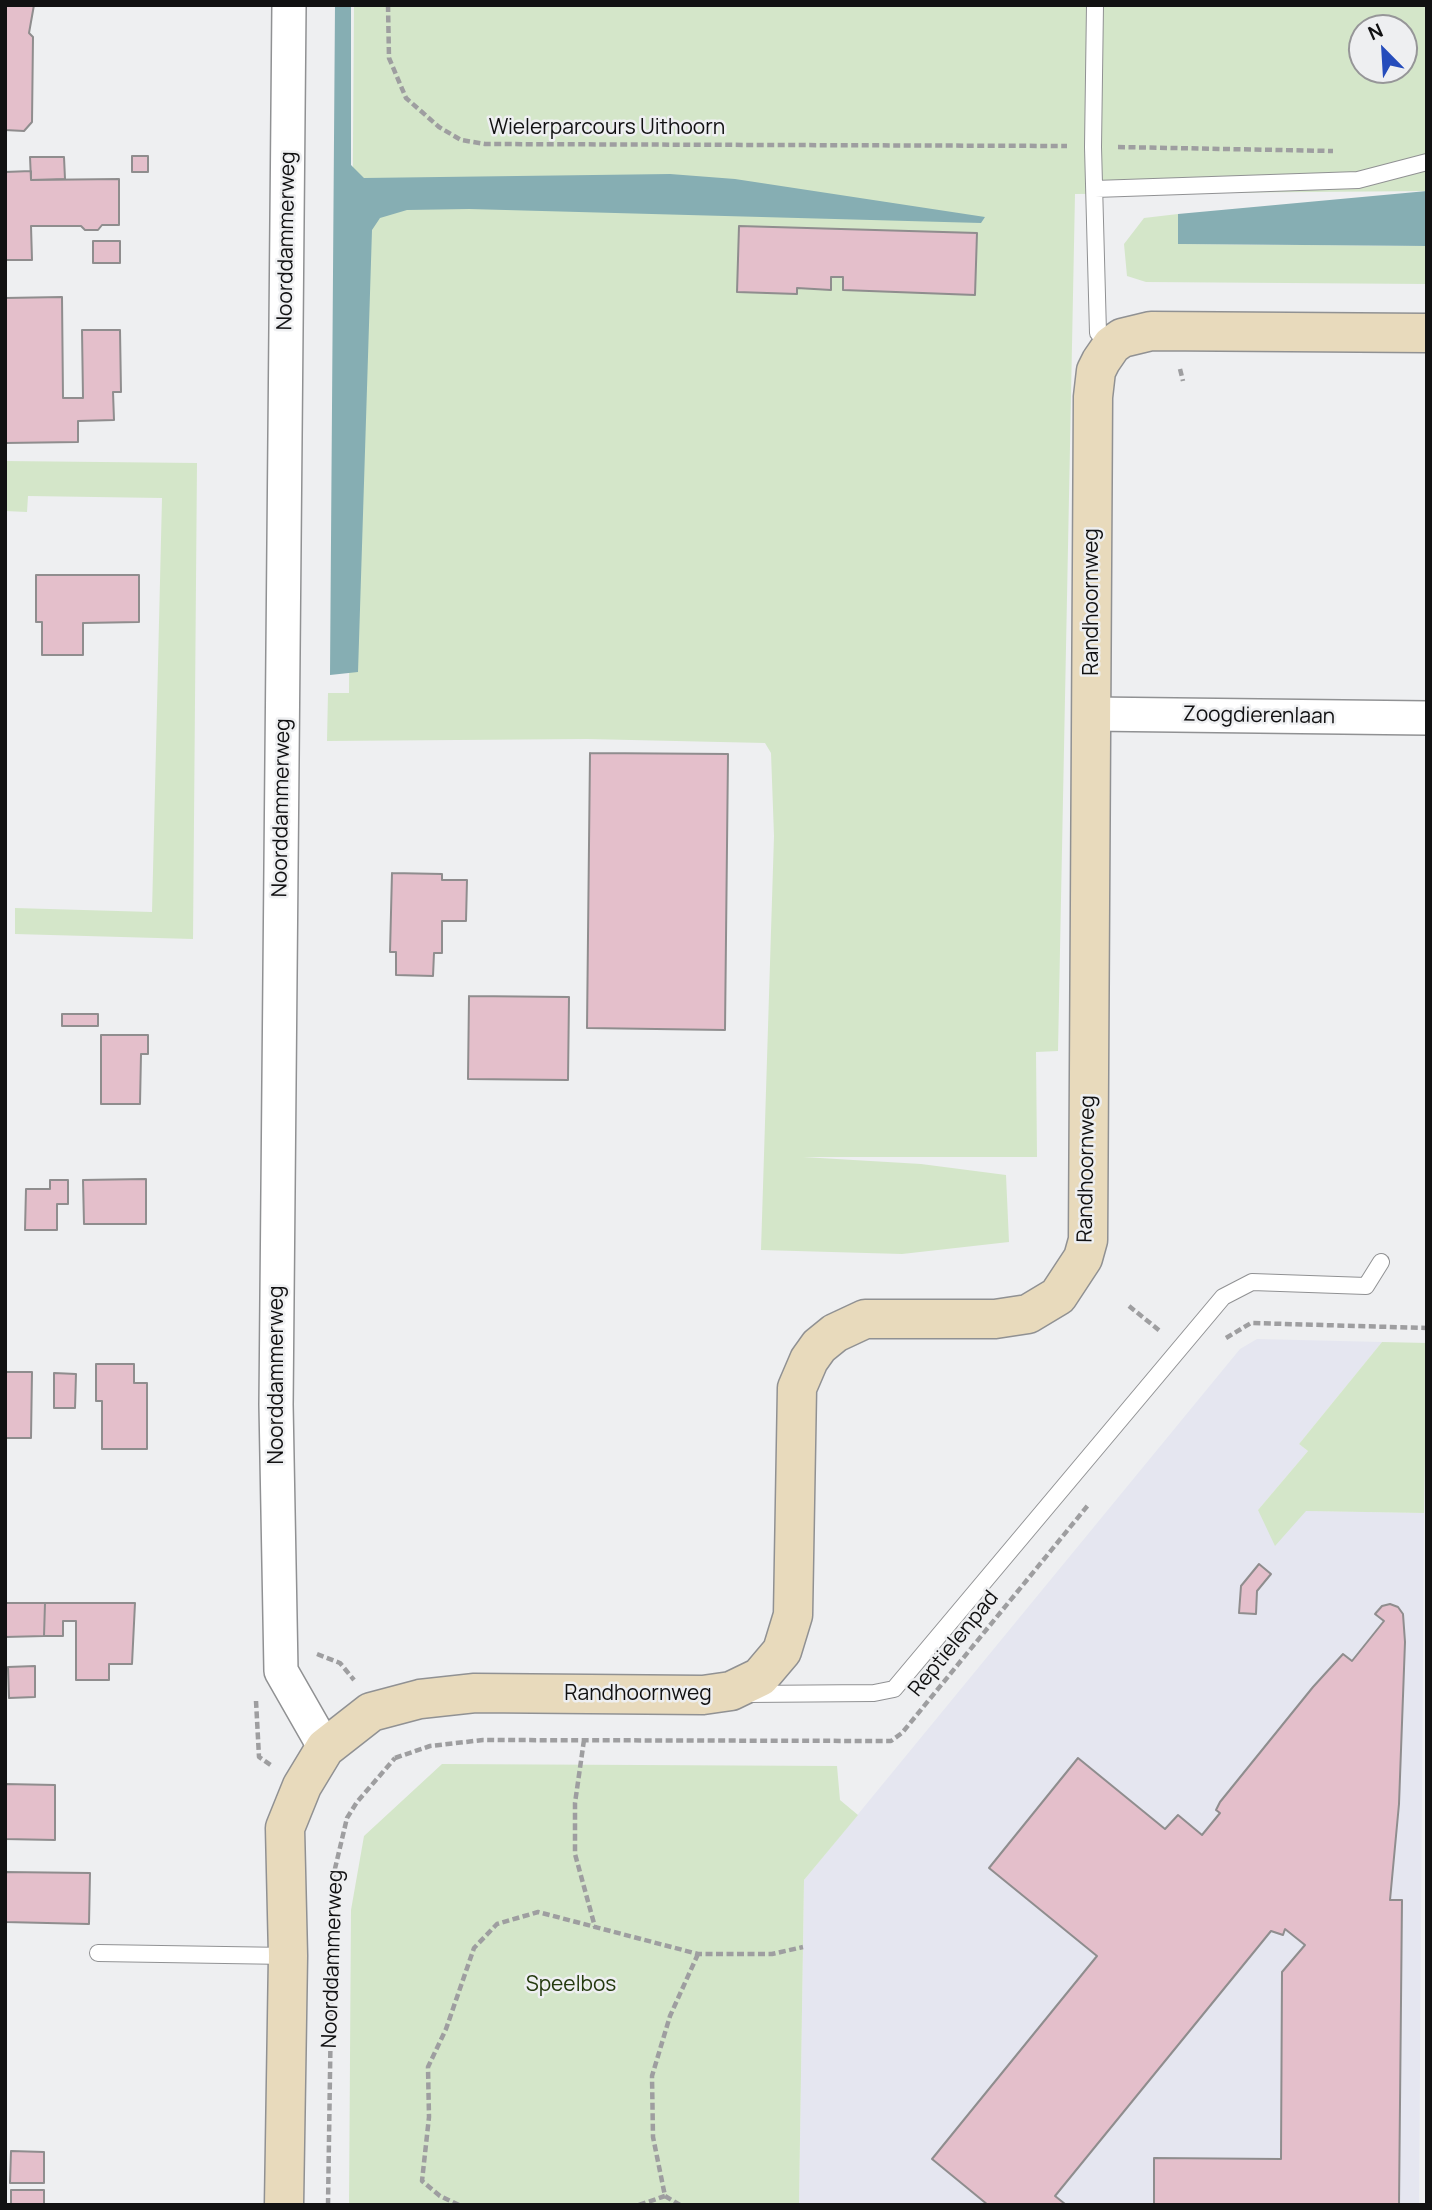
<!DOCTYPE html>
<style>
body{margin:0}
#map{position:relative;width:1432px;height:2210px;overflow:hidden;background:#eeeff1;font-family:Manrope,sans-serif}
canvas{display:block}
.frame{position:absolute;inset:0;border:7px solid #111112;pointer-events:none}
.north{position:absolute;left:1348px;top:14px;width:70px;height:70px;box-sizing:border-box;background:#eeeff1;border:2px solid #969698;border-radius:50%;rotate:336deg;font-size:19px;font-weight:700;line-height:28px;text-align:center;color:#111112}
.north::after{content:'';display:block;margin:auto;width:24px;height:32px;background:#254cbb;clip-path:polygon(50% 0,100% 100%,50% 72%,0 100%)}
</style>
<div id="map">
<canvas width="1432" height="2210"></canvas>
<div class="frame"></div>
<div class="north">N</div>
</div>
<script>
const context = document.querySelector('canvas').getContext('2d');
context.lineJoin = 'round';
function fill(path, color) { context.fillStyle = color; context.fill(path, 'evenodd'); }
const shape = rows => new Path2D(rows.map(r => 'M' + r).join(''));
function trace(path, color, width, dash) { context.strokeStyle = color; context.lineWidth = width; context.lineCap = dash ? 'butt' : 'round'; context.setLineDash(dash || []); context.stroke(path); }
function label(font, color, halo, rows, align = 'center') {
  context.font = font + ' Manrope,sans-serif'; context.lineWidth = 5; context.setLineDash([]); context.textBaseline = 'middle'; context.strokeStyle = halo; context.fillStyle = color; for (const [text, x, y, turn = 0] of rows) {
    context.save(); context.translate(x, y); context.rotate((+turn || 0) * Math.PI / 180); context.textAlign = isNaN(turn) ? turn : align; if (halo) context.strokeText(text, 0, 0); context.fillText(text, 0, 0); context.restore();
  }
}
fill(shape([
 [1257,1339,1382,1342,1299,1444,1308,1451,1258,1510,1424,1513,1419,2205,799,2205,804,1880,1240,1349]
]), '#e5e6f0');
fill(shape([
 [354,5,1427,5,1427,191,1075,194,1058,1051,1036,1052,1037,1157,803,1157,921,1164,1006,1175,1009,1242,902,1254,761,1250,774,836,771,753,765,743,587,739,327,741,328,693,349,693],
 [1362,28,1404,28,1404,70,1362,70],
 [1178,214,1179,244,1427,246,1427,284,1146,282,1127,276,1124,244,1144,218],
 [5,461,197,463,193,939,15,934,15,908,152,912,162,498,28,496,27,512,5,511],
 [1382,1342,1427,1343,1424,1513,1306,1511,1275,1546,1258,1510,1308,1451,1299,1444],
 [442,1764,837,1766,840,1800,858,1815,804,1880,799,2205,349,2205,351,1910,364,1836]
]), '#d4e6c9');
fill(shape([
 [335,5,351,5,351,165,364,178,670,174,735,179,985,217,981,223,469,209,407,210,380,218,372,230,358,672,330,675],
 [1427,191,1427,246,1178,244,1178,214]
]), '#86aeb3');
const building = shape([
 [5,5,34,5,29,33,33,37,32,122,24,131,5,130,5,5],
 [132,156,148,156,148,172,132,172,132,156],
 [30,157,64,157,65,179,31,180,30,157],
 [31,171,31,180,119,179,119,225,102,225,98,230,85,230,81,226,31,226,32,260,5,260,5,172,31,171],
 [739,226,977,233,975,295,843,290,843,277,831,277,831,290,797,288,797,294,737,292,739,226],
 [93,241,120,241,120,263,93,263,93,241],
 [62,297,63,398,83,398,82,330,120,330,121,392,113,392,114,420,78,421,78,442,5,443,5,298,62,297],
 [36,575,139,575,139,622,83,623,83,655,42,655,42,622,36,622,36,575],
 [590,753,728,754,725,1030,587,1028,590,753],
 [392,873,442,874,442,880,467,880,466,921,442,921,442,953,434,953,433,976,396,975,396,952,390,952,392,873],
 [469,996,569,997,568,1080,468,1079,469,996],
 [62,1014,98,1014,98,1026,62,1026,62,1014],
 [101,1035,148,1035,148,1054,141,1054,140,1104,101,1104,101,1035],
 [146,1179,146,1224,84,1224,83,1180,146,1179],
 [50,1180,68,1180,68,1204,57,1204,57,1230,25,1230,26,1189,50,1189,50,1180],
 [96,1364,134,1364,134,1383,147,1383,147,1449,102,1449,102,1401,96,1401,96,1364],
 [5,1372,32,1372,31,1438,5,1438,5,1372],
 [54,1373,76,1374,75,1408,54,1408,54,1373],
 [1259,1564,1271,1574,1257,1591,1256,1614,1239,1613,1241,1586,1259,1564],
 [5,1603,45,1603,44,1636,5,1637,5,1603],
 [45,1603,135,1603,132,1664,109,1664,109,1680,76,1680,76,1621,63,1621,63,1636,44,1636,45,1603],
 [1390,1604,1398,1607,1403,1614,1405,1642,1399,1804,1390,1900,1402,1900,1399,2205,1154,2205,1154,2158,1281,2159,1282,1972,1305,1945,1285,1929,1283,1935,1271,1931,1055,2196,1065,2204,1093,2205,988,2205,932,2159,1097,1956,989,1868,1078,1758,1165,1829,1178,1815,1202,1835,1220,1813,1216,1810,1220,1802,1313,1687,1343,1654,1352,1661,1384,1621,1375,1614,1382,1606,1390,1604],
 [35,1666,35,1697,9,1698,8,1667,35,1666],
 [5,1784,55,1785,55,1840,5,1839,5,1784],
 [5,1872,90,1873,89,1924,5,1922,5,1872],
 [11,2151,44,2152,44,2183,10,2183,11,2151],
 [11,2190,44,2190,44,2205,11,2205,11,2190]
]);
fill(building, '#e4bfcb');
trace(building, '#8f8d8e', 2);
const lane = shape([
 [1095,5,1093,147,1098,333,1112,345],
 [1095,189,1358,180,1427,162],
 [747,1694,874,1693,894,1689,1223,1297,1252,1282,1366,1286,1381,1262],
 [98,1953,288,1956]
]);
const street = shape([
 [289,5,276,1404,281,1671,325,1748],
 [1091,714,1427,718]
]);
const secondary = shape([
 [284,2205,288,1956,285,1828,302,1786,325,1748,371,1712,420,1699,475,1693,703,1695,731,1691,760,1677,782,1651,793,1615,797,1388,809,1360,819,1346,835,1333,865,1319,995,1319,1028,1314,1058,1296,1083,1258,1088,1240,1093,397,1096,371,1101,361,1112,345,1122,338,1151,331,1427,333]
]);
trace(lane, '#909193', 18);
trace(street, '#909193', 36);
trace(secondary, '#909193', 41);
trace(shape([
 [388,5,389,58,406,98,439,127,461,140,485,144,1067,146],
 [1118,147,1333,151],
 [1180,369,1183,381],
 [1129,1306,1160,1331],
 [1226,1338,1251,1323,1427,1328],
 [317,1654,340,1663,354,1680],
 [256,1701,259,1757,272,1766],
 [584,1740,575,1803,575,1854,595,1927],
 [395,1758,430,1746,483,1740,891,1741,902,1733,1089,1504],
 [328,2205,333,1877,347,1818,357,1802,395,1758],
 [459,2205,440,2196,422,2181,429,2117,428,2067,446,2029,474,1948,497,1924,538,1912,698,1954,772,1954,803,1947],
 [639,2205,665,2196],
 [680,2205,665,2196,653,2137,652,2076,670,2016,698,1954]
]), '#9e9ea0', 4.5, [7, 3.5]);
trace(lane, '#fff', 16);
trace(street, '#fff', 33);
trace(secondary, '#e8dabc', 38);
label('21px', '#111112', '#eeeff1', [
 ["Wielerparcours Uithoorn",607,128],
 ["Noorddammerweg",287,241,-89],
 ["Randhoornweg",1092,602,-90],
 ["Zoogdierenlaan",1259,716,1],
 ["Noorddammerweg",282,808,-89],
 ["Randhoornweg",1087,1169,-89],
 ["Noorddammerweg",277,1375,-90],
 ["Reptielenpad",954,1644,-51],
 ["Randhoornweg",638,1694],
 ["Noorddammerweg",333,1959,-88]
]);
label('21px', '#243a0e', '#eeeff1', [
 ["Speelbos",571,1985]
]);
</script>
